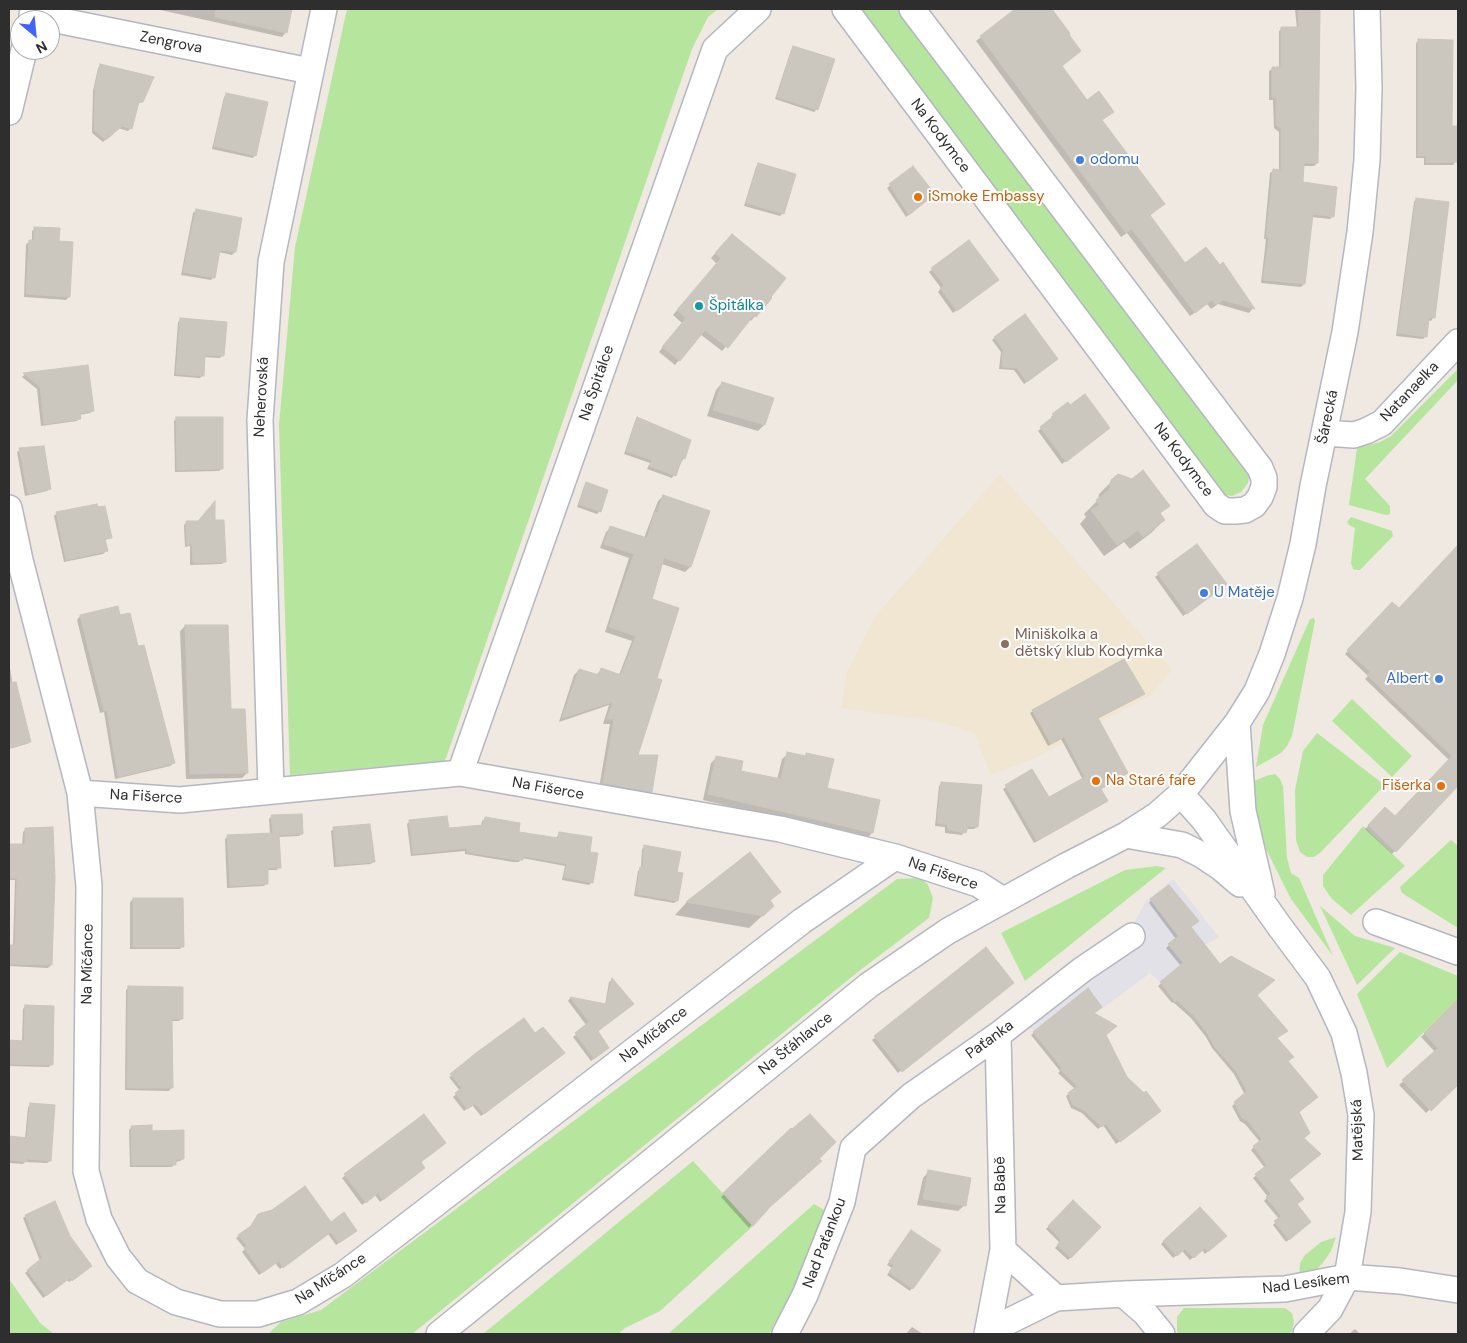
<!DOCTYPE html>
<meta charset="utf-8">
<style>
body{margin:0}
#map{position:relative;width:1467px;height:1343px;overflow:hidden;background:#efe9e1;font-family:"DM Sans",sans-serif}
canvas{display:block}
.frame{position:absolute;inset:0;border:10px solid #2e2e2e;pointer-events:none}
.north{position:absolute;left:10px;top:10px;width:50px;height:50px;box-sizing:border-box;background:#fff;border:1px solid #ababab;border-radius:50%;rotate:152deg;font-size:14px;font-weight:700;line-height:20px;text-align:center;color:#2e2e2e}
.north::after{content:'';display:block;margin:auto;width:18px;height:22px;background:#4264fb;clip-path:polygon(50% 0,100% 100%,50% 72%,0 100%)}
</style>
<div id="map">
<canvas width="1467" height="1343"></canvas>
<div class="frame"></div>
<div class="north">N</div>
</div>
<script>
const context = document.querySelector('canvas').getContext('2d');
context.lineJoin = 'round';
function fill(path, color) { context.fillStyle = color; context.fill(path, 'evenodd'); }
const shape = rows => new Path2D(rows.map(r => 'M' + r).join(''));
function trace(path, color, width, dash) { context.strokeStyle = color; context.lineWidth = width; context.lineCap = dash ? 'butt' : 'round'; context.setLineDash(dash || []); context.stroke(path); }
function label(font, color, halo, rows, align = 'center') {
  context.font = font + ' "DM Sans",sans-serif'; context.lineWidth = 4; context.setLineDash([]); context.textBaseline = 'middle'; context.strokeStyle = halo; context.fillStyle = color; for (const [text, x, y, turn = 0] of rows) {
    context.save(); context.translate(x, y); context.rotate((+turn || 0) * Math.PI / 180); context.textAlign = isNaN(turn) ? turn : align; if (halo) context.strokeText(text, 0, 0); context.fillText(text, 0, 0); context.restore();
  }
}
fill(shape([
 [1173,879,1219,937,1205,945,1160,982,1150,973,1047,1050,1026,1022,1118,953,1146,901]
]), '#e3e1e8');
fill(shape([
 [1000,474,1172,670,1151,695,1033,759,990,775,975,733,936,721,841,708,847,672,874,618]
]), '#f0e6d1');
fill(shape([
 [347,9,718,9,708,17,692,49,446,758,444,761,290,775,279,425,295,247],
 [857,9,900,9,1250,473,1248,483,1241,492,1232,496,1220,494],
 [1458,369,1458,380,1365,479,1390,506,1390,514,1386,515,1349,505,1357,448,1380,442,1391,436],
 [1351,517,1392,531,1393,536,1360,570,1357,570,1353,569,1351,563,1355,528,1349,525,1347,522],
 [1314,618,1315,621,1292,736,1287,746,1281,753,1256,767,1263,725,1310,619],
 [1352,699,1412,756,1392,777,1332,721],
 [1317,733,1382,783,1382,788,1320,853,1314,857,1307,857,1300,852,1296,840,1295,790,1303,751],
 [1275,774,1280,779,1283,786,1287,858,1291,873,1299,878,1333,956,1291,899,1266,849,1256,810,1254,781,1266,776],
 [1363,826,1405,866,1351,915,1332,899,1323,886,1323,875],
 [1451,840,1458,846,1458,928,1402,893,1400,887],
 [1157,866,1166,868,1025,981,1001,933,1125,870],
 [920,878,928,885,933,898,929,918,859,971,412,1334,268,1334,281,1322,321,1310,897,879],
 [1320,906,1355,936,1395,948,1357,985],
 [1400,952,1458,976,1458,999,1387,1068,1357,994],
 [693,1161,753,1226,660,1311,625,1328,618,1334,483,1334],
 [814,1204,829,1213,795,1287,769,1334,668,1334],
 [1336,1237,1331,1251,1322,1264,1314,1272,1299,1279,1300,1263,1305,1255,1321,1242],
 [9,1279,40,1323,54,1334,9,1334],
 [1184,1308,1285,1308,1292,1313,1294,1322,1292,1331,1288,1334,1179,1334,1177,1331,1177,1317]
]), '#b6e59e');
fill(shape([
 [156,9,291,9,286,32,282,37],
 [1017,9,1019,10,1050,9,1068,32,1061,66,1087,102,1112,112,1101,121,1163,204,1149,216,1185,264,1253,308,1249,313,1218,304,1211,309,1207,304,1190,316,1127,233,1121,237,976,41],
 [1295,9,1318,9,1317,163,1314,166,1302,166,1301,184,1333,216,1330,219,1311,217,1304,284,1301,287,1261,283,1266,239,1264,239,1270,173,1273,171,1279,171,1279,132,1274,128,1273,100,1269,100,1269,71,1272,69,1279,69,1279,31,1282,28,1297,29],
 [1419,40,1451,128,1458,128,1458,157,1453,165,1424,165,1424,158,1416,158,1416,43],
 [794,47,817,109,814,112,775,99,791,50],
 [100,66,142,102,137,104,131,128,128,131,118,128,103,142,92,133,93,91,98,68],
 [227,94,255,155,253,158,212,149,224,97],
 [758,165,783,213,780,216,744,206,756,167],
 [913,168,931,197,906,217,887,188],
 [1416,199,1433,318,1431,321,1427,320,1425,337,1423,339,1396,336,1414,202],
 [196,210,235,252,232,255,218,252,214,277,211,280,181,275,193,213],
 [35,229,58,242,69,297,66,300,24,297,26,244,32,241,32,231],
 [727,240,755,316,751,321,750,319,722,351,700,334,675,365,659,352,682,323,673,315,717,264,711,258],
 [969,242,995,282,953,313,938,292,941,288,929,272],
 [1024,316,1054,361,1024,384,1014,370,999,369,1001,352,992,340],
 [181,320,223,355,220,358,204,357,202,376,200,378,174,376,178,322],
 [87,366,92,411,90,413,79,415,79,419,77,421,41,426,37,389,22,377,24,375],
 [722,383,772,399,764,425,758,431,707,416,716,390],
 [1053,415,1106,431,1062,464,1038,431,1052,419,1051,417],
 [177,418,222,468,219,471,175,472,174,421],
 [638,418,684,458,672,478,647,469,650,463,624,454,635,421],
 [20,450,50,489,47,491,25,496,17,452],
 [1112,481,1168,506,1159,514,1164,520,1151,533,1130,549,1124,542,1104,556,1080,524,1086,517,1084,514,1098,500,1099,494],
 [586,484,600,511,597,514,577,507,584,486],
 [663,496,708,512,690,567,685,572,662,564,651,599,656,679,636,756,651,791,646,796,599,788,610,724,603,724,609,705,559,722,574,675,579,670,596,675,601,670,619,675,632,641,605,632,629,558,600,548,606,532,611,527,644,538,658,501],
 [57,513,111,537,104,541,106,551,103,554,64,562,54,516],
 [214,521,224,562,222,564,190,565,190,546,185,547,184,525,187,522],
 [1197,545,1223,586,1183,616,1155,577],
 [1458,546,1458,784,1392,854,1365,829,1385,809,1395,818,1449,760,1365,679,1368,676,1345,654,1392,604,1398,610],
 [117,607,120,617,138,648,174,763,170,766,115,779,104,712,100,713,77,620,80,616],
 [185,626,230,711,247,773,242,778,186,779,180,631],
 [9,663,17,708,30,742,27,744,9,749],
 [1141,696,1097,719,1100,789,1104,803,1034,843,1003,789,1032,770,1049,799,1083,780,1061,739,1048,746,1030,713,1033,711],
 [788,754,804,757,807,754,826,789,878,801,872,833,866,839,703,800,711,763,717,757,740,772,777,780,782,759],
 [942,783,977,827,974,829,966,829,962,835,945,833,945,827,935,826,939,786],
 [272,816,302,834,299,836,278,837,279,867,277,870,267,870,267,883,264,886,227,888,225,839,228,836,270,834,269,819],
 [485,819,517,833,556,839,559,833,588,853,592,882,589,885,562,880,565,866,522,858,519,862,513,862,465,854,465,851,411,856,407,824,410,821,447,829,481,827,482,821],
 [26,829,51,965,48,968,9,966,9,946,13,946,15,880,9,880,9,846,22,845,23,832],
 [334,829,373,862,371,864,334,867,331,831],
 [645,846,676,873,677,901,674,903,634,896,638,871,641,868,642,849],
 [750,853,780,891,770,901,773,906,749,928,675,915,686,903],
 [133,899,182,946,180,949,130,949,130,902],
 [1151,900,1190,927,1220,966,1256,995,1286,1061,1302,1138,1287,1180,1295,1204,1307,1224,1286,1242,1273,1225,1279,1219,1264,1201,1268,1197,1253,1178,1265,1168,1251,1150,1260,1142,1245,1124,1240,1121,1232,1106,1245,1095,1234,1074,1212,1048,1206,1037,1191,1018,1173,1002,1172,1003,1158,986,1181,966,1166,948,1176,939,1149,903],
 [986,949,1010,985,898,1073,872,1040],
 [612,980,632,1004,596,1032,605,1050,591,1061,573,1037,587,1026,568,1001,570,998,605,1005,609,982],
 [129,987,182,1018,179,1021,171,1021,171,1088,169,1091,125,1090,126,990],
 [1087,990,1093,1013,1126,1078,1156,1114,1116,1144,1103,1125,1098,1129,1082,1113,1071,1108,1066,1096,1075,1089,1058,1073,1060,1071,1031,1035],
 [1458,1001,1458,1083,1426,1113,1399,1085,1435,1052,1421,1037],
 [25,1006,51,1064,49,1067,9,1066,9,1042,22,1042,23,1009],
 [535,1034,561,1056,481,1116,472,1105,464,1111,453,1097,460,1091,449,1077],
 [31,1104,50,1161,47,1163,25,1162,23,1164,9,1163,9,1137,25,1139,28,1107],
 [424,1116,419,1162,421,1170,380,1202,375,1195,362,1205,342,1178],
 [132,1127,151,1132,183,1159,180,1161,175,1162,172,1167,130,1167,129,1130],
 [791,1130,767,1208,749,1228,721,1197],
 [929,1171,965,1205,958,1211,917,1205,923,1178],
 [1073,1202,1099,1227,1068,1260,1055,1248,1060,1243,1046,1229],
 [1200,1209,1225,1236,1205,1254,1202,1250,1190,1260,1182,1251,1173,1258,1161,1244],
 [258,1215,331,1223,353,1233,336,1245,328,1234,280,1269,275,1263,259,1275,242,1252,245,1249,236,1238,249,1228],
 [26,1216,69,1237,87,1269,69,1282,67,1280,43,1298,25,1273,40,1261,23,1218],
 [908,1234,912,1288,910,1291,887,1275,892,1268,887,1265],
 [912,1327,923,1334,906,1334],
 [1355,1329,1360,1334,1349,1334]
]), '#0003');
const building = shape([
 [216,9,292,9,287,33,215,17,216,9],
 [1015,9,1052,9,1069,32,1070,36,1081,51,1062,66,1087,100,1099,91,1114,112,1102,120,1165,204,1150,215,1185,263,1206,247,1220,265,1223,262,1255,309,1223,300,1216,305,1212,300,1195,313,1132,229,1126,233,980,36,1015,9],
 [1298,9,1320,9,1318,163,1304,163,1303,182,1337,187,1334,217,1313,214,1305,284,1263,280,1269,237,1266,237,1273,169,1281,170,1281,129,1276,125,1276,97,1272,98,1272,67,1281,67,1281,27,1299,27,1298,9],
 [1418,39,1453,40,1452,126,1458,126,1457,162,1426,163,1426,156,1418,156,1418,39],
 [793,46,835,59,818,110,777,97,793,46],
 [100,64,154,77,143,102,139,102,132,129,122,126,106,140,94,130,95,87,100,64],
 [226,93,268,102,256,156,214,146,226,93],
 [758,163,796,174,784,214,746,203,758,163],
 [913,166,935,194,909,215,889,184,913,166],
 [1416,198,1449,202,1435,318,1429,318,1427,337,1398,333,1416,198],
 [196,209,242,218,236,252,220,250,215,278,183,272,196,209],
 [34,227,60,228,59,241,73,242,70,297,26,294,29,240,34,240,34,227],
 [732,234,786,278,771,297,772,298,756,317,754,315,728,348,705,330,680,361,662,347,686,318,677,310,721,258,715,253,732,234],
 [969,240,999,280,957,311,940,288,944,285,931,268,969,240],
 [1025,314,1058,359,1027,382,1017,368,1002,367,1003,349,994,337,1025,314],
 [180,318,227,322,224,356,205,355,204,376,176,374,180,318],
 [88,365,94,411,80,413,81,419,44,424,40,387,23,373,88,365],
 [722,382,774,398,765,425,713,410,722,382],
 [1085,394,1110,428,1066,462,1040,427,1054,416,1052,414,1068,402,1070,405,1085,394],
 [176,417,223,417,223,469,177,470,176,417],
 [637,417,691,440,685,459,682,458,676,476,649,466,652,460,626,451,637,417],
 [44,446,51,489,28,494,19,448,44,446],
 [1143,470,1170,506,1160,513,1165,520,1143,537,1138,530,1117,545,1091,510,1099,505,1096,500,1109,490,1111,480,1118,474,1132,479,1143,470],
 [586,482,608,490,601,512,579,504,586,482],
 [663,495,710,511,691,567,664,558,652,599,679,608,657,678,662,680,638,755,658,755,652,792,603,783,614,719,607,719,613,702,562,718,579,669,599,675,601,668,621,675,636,636,609,627,634,554,604,544,610,526,647,538,655,512,657,513,663,495],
 [215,501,215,520,224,520,226,562,193,563,192,544,187,545,186,521,198,521,215,501],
 [97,504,98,507,105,506,112,538,105,539,108,551,66,560,56,512,97,504],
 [1197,544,1227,584,1187,614,1157,573,1197,544],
 [1458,545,1458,786,1396,852,1368,825,1385,807,1395,816,1452,756,1367,675,1370,672,1347,650,1392,602,1399,608,1458,545],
 [118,606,120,615,130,613,138,646,144,645,175,763,118,777,107,710,104,711,80,615,118,606],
 [185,625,228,625,231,709,245,709,248,773,190,774,185,625],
 [1124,659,1145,694,1098,718,1128,773,1101,789,1108,801,1037,841,1005,785,1032,769,1049,797,1085,777,1064,737,1051,744,1032,710,1124,659],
 [16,682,31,742,9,748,9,683,16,682],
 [787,752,806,756,806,753,834,759,827,788,880,800,873,833,708,794,716,756,743,761,741,771,781,779,787,752],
 [941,782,982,785,978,827,968,826,966,833,948,830,947,825,937,823,941,782],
 [302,814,303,834,279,835,281,868,268,868,268,884,230,886,227,835,273,833,271,815,302,814],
 [447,816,449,828,483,825,485,817,520,823,519,832,558,838,559,832,592,837,590,852,598,853,593,883,564,877,567,864,523,856,523,860,516,860,467,852,467,848,413,854,409,820,447,816],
 [370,824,375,862,337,865,333,827,370,824],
 [53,827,55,877,52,965,9,964,9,945,15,945,17,878,9,878,9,844,25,844,25,828,53,827],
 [644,845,681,852,677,872,683,873,678,901,636,894,640,867,643,868,644,845],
 [750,852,781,892,770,900,774,906,763,916,686,902,750,852],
 [1169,885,1199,921,1191,927,1220,964,1231,956,1275,980,1257,995,1288,1031,1277,1038,1294,1057,1288,1061,1318,1097,1299,1112,1310,1133,1304,1138,1321,1154,1289,1180,1304,1199,1297,1204,1311,1222,1289,1240,1274,1221,1281,1216,1266,1197,1271,1194,1255,1174,1267,1165,1253,1146,1262,1139,1248,1121,1242,1118,1234,1102,1247,1091,1236,1071,1214,1046,1208,1034,1194,1016,1177,1000,1175,1002,1160,982,1183,963,1168,944,1178,936,1150,899,1169,885],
 [133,898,183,898,184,947,133,947,133,898],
 [986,947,1014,983,902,1072,874,1036,986,947],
 [612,978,634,1004,598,1031,609,1048,594,1059,575,1033,589,1022,570,997,606,1004,612,978],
 [128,986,183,987,183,1019,172,1019,173,1088,127,1088,128,986],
 [1088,988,1102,1007,1094,1013,1117,1026,1106,1035,1127,1077,1144,1093,1146,1091,1161,1111,1120,1142,1106,1124,1102,1127,1085,1111,1073,1105,1068,1093,1077,1086,1060,1069,1062,1068,1033,1032,1088,988],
 [1458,999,1458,1085,1431,1111,1402,1080,1438,1048,1424,1033,1458,999],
 [25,1005,54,1006,53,1065,9,1064,9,1040,24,1041,25,1005],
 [524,1018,535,1033,543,1027,565,1053,484,1114,475,1104,467,1109,455,1093,462,1088,450,1074,476,1053,524,1018],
 [30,1103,55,1105,51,1161,27,1159,27,1162,9,1160,9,1136,27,1138,30,1103],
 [424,1114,446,1143,421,1162,425,1168,383,1200,378,1193,366,1203,344,1174,424,1114],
 [810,1114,836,1142,819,1159,822,1161,770,1207,753,1226,723,1193,791,1128,792,1129,810,1114],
 [152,1125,152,1131,184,1130,184,1159,176,1159,176,1165,132,1165,131,1126,152,1125],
 [928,1170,971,1178,966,1206,923,1199,928,1170],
 [305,1186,331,1222,344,1212,357,1231,339,1243,331,1232,283,1268,279,1261,262,1273,244,1248,247,1246,238,1235,251,1226,258,1214,272,1210,305,1186],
 [1073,1200,1101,1227,1071,1258,1057,1245,1061,1240,1048,1226,1073,1200],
 [55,1201,70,1236,92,1266,72,1281,70,1278,46,1296,27,1270,42,1258,25,1215,55,1201],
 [1200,1207,1227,1236,1208,1252,1205,1248,1194,1258,1185,1249,1177,1256,1163,1241,1200,1207],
 [911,1230,941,1250,913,1289,889,1272,894,1265,889,1262,890,1260,911,1230]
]);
fill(building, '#cbc7bf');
trace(building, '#cbc5ba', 1);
const minor = shape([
 [845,9,1216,505,1225,511,1235,511,1245,510,1254,505,1260,497,1264,487,1264,478,1260,468,912,9],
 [32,15,310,71],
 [9,112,24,50],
 [1325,433,1354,435,1366,431,1382,423,1458,342],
 [9,508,20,560,80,793,89,886,86,1171,99,1219,118,1257,137,1281,176,1302,220,1314,258,1314,298,1302,343,1275,802,921,895,857],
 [1237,723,1243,811,1262,894],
 [460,773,715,49,758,9],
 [271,791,260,420,271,262,324,9],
 [80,793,180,800,460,773,780,829,895,857,978,884,1003,900],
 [1181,794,1204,820,1280,927,1318,978,1344,1033,1354,1073,1361,1115,1358,1212,1347,1277,1330,1309,1306,1334],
 [1126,835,1182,845,1202,855,1220,867,1240,884],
 [1376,922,1458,952],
 [1003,1250,1056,1298],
 [1123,1294,1145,1313,1162,1334],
 [989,1331,1056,1298,1123,1294,1285,1289,1347,1277,1400,1281,1458,1290],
 [439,1334,869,985,948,931,1066,866,1126,835,1157,815,1181,794,1237,723,1257,691,1272,654,1290,598,1303,544,1313,486,1345,332,1360,232,1367,160,1369,88,1367,9],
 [785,1334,805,1295,842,1202,853,1148,911,1096,998,1035,1083,969,1132,936],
 [987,1334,1003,1250,998,1035]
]);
trace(minor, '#b4b7c1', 28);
trace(minor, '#fff', 25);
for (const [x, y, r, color] of [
 [1080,160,5,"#3f7fe0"],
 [918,197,5,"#e8710a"],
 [699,306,5,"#0f9aa8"],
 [1204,593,5,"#3f7fe0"],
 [1005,644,5,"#8d6e63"],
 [1439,679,5,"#3f7fe0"],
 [1096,781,5,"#e8710a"],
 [1441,786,5,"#e8710a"]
]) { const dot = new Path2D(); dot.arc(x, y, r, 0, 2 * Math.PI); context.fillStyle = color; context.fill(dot); trace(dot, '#fff', 2); }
label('15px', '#2e2e2e', '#fff', [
 ["Zengrova",171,43,11],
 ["Na Kodymce",940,136,53],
 ["Na Špitálce",597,383,-71],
 ["Natanaelka",1410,392,-46],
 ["Neherovská",262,397,-87],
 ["Šárecká",1328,417,-78],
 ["Na Kodymce",1183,460,53],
 ["Na Fišerce",548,789,10],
 ["Na Fišerce",146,797,3],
 ["Na Fišerce",943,874,19],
 ["Na Míčánce",88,964,-89],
 ["Na Míčánce",654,1035,-38],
 ["Paťanka",990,1040,-36],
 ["Na Šťáhlavce",796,1044,-39],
 ["Matějská",1358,1130,-92],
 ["Na Babě",1001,1185,-91],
 ["Nad Paťankou",825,1243,-69],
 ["Na Míčánce",331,1279,-33],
 ["Nad Lesíkem",1306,1284,-7]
]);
label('15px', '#366cbe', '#fff', [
 ["odomu",1090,160],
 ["U Matěje",1214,593],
 ["Albert",1429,679,"right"]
], 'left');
label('15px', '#c56008', '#fff', [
 ["iSmoke Embassy",928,197],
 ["Na Staré faře",1106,781],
 ["Fišerka",1431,786,"right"]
], 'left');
label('15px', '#0d838f', '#fff', [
 ["Špitálka",709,306]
], 'left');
label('15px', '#785e54', '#fff', [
 ["Miniškolka a",1015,635],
 ["dětský klub Kodymka",1015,652]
], 'left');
</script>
